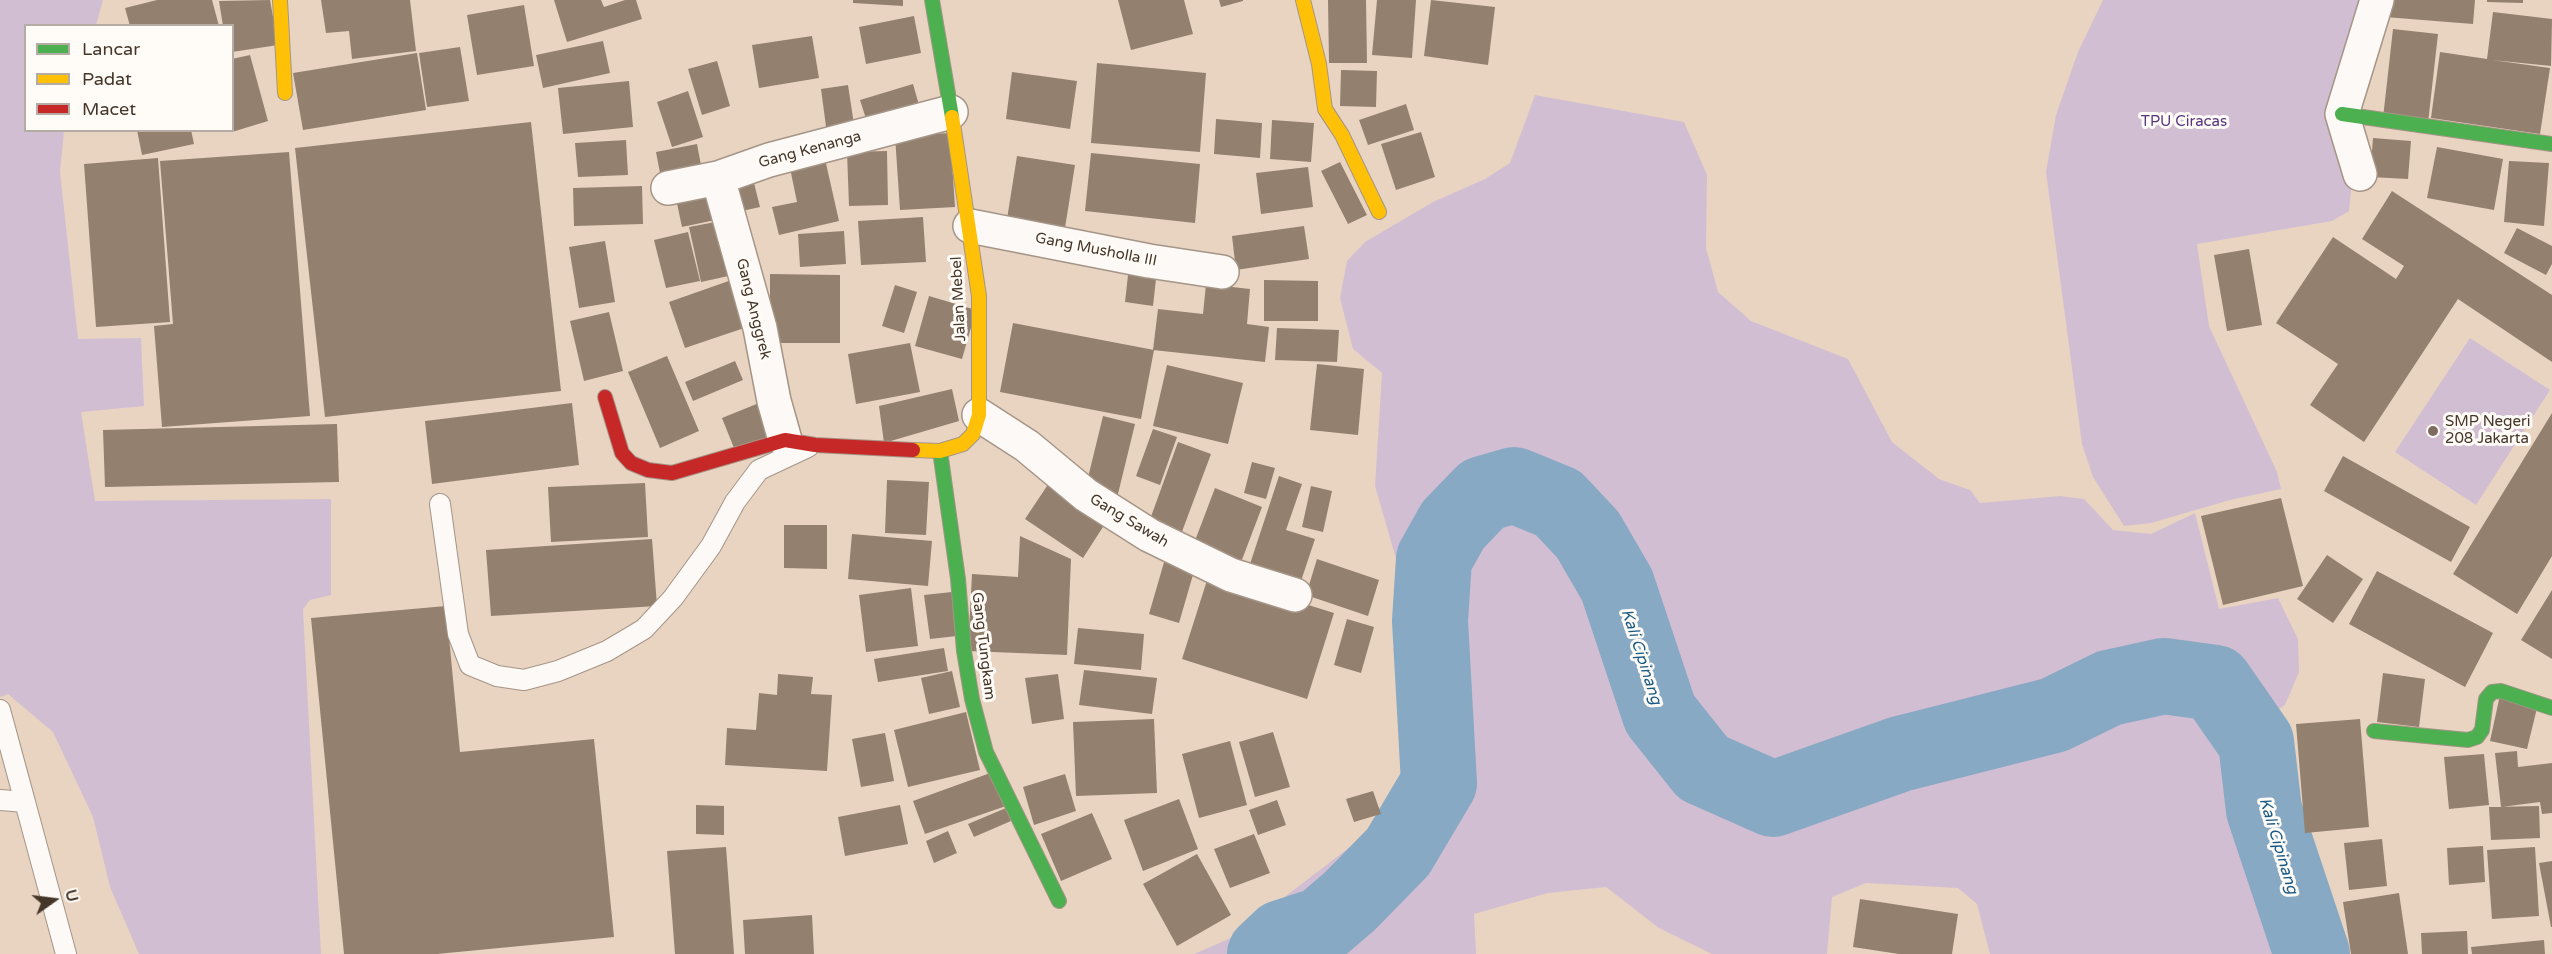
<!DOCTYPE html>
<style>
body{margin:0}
#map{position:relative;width:2552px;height:954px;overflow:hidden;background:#e9d4c2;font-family:"Varela Round",sans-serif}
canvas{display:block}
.legend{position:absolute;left:24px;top:24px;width:210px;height:108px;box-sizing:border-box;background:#fffbf7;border:2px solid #b5aca5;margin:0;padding:8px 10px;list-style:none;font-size:18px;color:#453629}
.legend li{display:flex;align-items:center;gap:12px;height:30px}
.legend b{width:30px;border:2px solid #b5aca5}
.north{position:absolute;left:24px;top:870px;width:60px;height:60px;-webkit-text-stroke:4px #fffbf7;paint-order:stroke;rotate:76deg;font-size:16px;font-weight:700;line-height:24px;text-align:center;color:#453629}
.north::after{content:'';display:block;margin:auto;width:21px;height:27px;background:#453629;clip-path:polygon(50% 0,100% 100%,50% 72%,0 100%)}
</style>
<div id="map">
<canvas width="2552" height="954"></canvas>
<ul class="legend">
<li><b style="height:8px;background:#4caf50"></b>Lancar</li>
<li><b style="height:8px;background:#ffc107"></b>Padat</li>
<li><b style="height:8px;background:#c62828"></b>Macet</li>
</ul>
<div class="north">U</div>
</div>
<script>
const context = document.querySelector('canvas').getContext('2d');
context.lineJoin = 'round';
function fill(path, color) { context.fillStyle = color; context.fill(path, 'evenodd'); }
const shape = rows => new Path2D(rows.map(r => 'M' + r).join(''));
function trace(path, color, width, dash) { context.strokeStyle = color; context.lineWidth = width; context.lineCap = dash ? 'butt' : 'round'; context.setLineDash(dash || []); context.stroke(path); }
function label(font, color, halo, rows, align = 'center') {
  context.font = font + ' "Varela Round",sans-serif'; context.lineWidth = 6; context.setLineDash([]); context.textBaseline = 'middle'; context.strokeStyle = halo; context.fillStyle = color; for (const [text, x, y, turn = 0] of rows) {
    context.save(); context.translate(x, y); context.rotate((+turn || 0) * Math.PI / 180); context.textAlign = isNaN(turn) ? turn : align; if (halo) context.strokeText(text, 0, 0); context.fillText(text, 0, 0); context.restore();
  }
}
fill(shape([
 [0,0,103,0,96,25,26,26,26,130,64,131,60,171,78,339,141,338,144,406,81,412,95,501,331,499,331,595,310,600,303,609,321,954,139,954,110,887,93,817,53,732,8,694,0,697],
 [2103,0,2370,0,2349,211,2332,221,2197,244,2209,326,2277,472,2281,489,2230,500,2151,523,2124,526,2093,477,2082,444,2046,172,2056,115,2078,52],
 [1535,95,1684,122,1707,175,1706,248,1718,292,1751,321,1848,359,1892,442,1939,479,1970,490,1980,503,2060,496,2084,499,2113,530,2151,534,2195,513,2219,609,2278,598,2298,639,2299,672,2285,705,2269,715,2283,936,2289,954,1990,954,1977,904,1958,888,1866,883,1832,897,1827,954,1712,954,1659,928,1606,887,1548,893,1474,914,1476,954,1194,954,1231,938,1393,814,1409,749,1402,688,1401,576,1375,486,1382,373,1353,349,1340,298,1347,261,1365,242,1433,202,1485,179,1510,163],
 [2470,338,2550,390,2476,505,2395,452]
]), '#d2bed2');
trace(shape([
 [1265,954,1282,938,1322,925,1349,902,1398,852,1439,783,1430,621,1434,559,1453,525,1483,494,1514,485,1558,503,1588,535,1617,585,1660,714,1703,768,1773,799,1900,754,2054,715,2109,688,2164,676,2215,683,2256,742,2264,810,2312,954]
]), '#88a9c3', 76);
fill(shape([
 [157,0,212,0,219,26,130,26,125,8],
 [270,0,278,45,232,52,232,26,223,26,219,1],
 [321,0,410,0,416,51,352,59,349,31,326,33],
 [554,0,601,0,604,7,625,0,636,0,642,19,567,42],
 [853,0,903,0,903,6,853,3],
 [1118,0,1184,0,1193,34,1131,50],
 [1219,0,1243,0,1243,1,1221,7],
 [1328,0,1366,0,1367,63,1329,63],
 [1377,0,1416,0,1412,58,1372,55],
 [1431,0,1495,7,1488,65,1424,56],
 [2387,0,2475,0,2473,24,2385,17],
 [2487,0,2523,0,2523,3,2487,2],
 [524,5,534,66,477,75,467,15],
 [2493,12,2552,19,2551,66,2492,60,2550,68,2540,134,2431,118,2440,52,2487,59],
 [914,16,921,53,866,64,859,27],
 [2393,29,2438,34,2428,123,2383,118],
 [812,36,819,78,759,88,752,45],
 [603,41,610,73,543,88,536,55],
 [460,47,469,101,427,107,419,53],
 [417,53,426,110,303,130,293,73],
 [250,55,268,121,232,132,232,59],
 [717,61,730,106,702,115,688,69],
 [1097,63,1206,73,1200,152,1091,143],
 [1341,70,1377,71,1376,107,1340,106],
 [1012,72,1077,81,1070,129,1006,119],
 [629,81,633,127,563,134,558,88],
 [913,84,921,112,869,128,860,100],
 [848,85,855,131,827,134,821,89],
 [688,91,703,137,672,147,657,102],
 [1406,104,1414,130,1368,145,1359,120],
 [1216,119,1262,123,1260,158,1214,154],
 [1272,120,1314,123,1311,162,1270,159],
 [531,122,561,391,325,417,295,148],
 [137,130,191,130,194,144,142,155],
 [1421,132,1435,177,1396,190,1381,144],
 [950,133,955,207,900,210,895,136],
 [2373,138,2411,141,2408,179,2370,177],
 [626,140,628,175,578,177,575,143],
 [697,144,701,165,660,173,656,152],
 [2437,147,2503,159,2494,210,2427,198],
 [887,151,888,205,849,206,847,152],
 [289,152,310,416,162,427,154,326,173,324,160,161],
 [1091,153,1200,164,1195,223,1085,211],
 [1017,156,1075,165,1065,228,1007,219],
 [158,158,170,322,96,327,84,164],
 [825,159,839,221,779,235,772,207,797,202,790,168],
 [2509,161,2549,163,2544,226,2504,222],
 [1340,162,1367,215,1348,224,1321,171],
 [1308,167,1313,207,1261,214,1256,173],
 [754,183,760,207,733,213,728,188],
 [642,186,643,224,574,226,573,188],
 [713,186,720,219,682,227,675,194],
 [2392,191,2552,295,2552,362,2458,299,2364,442,2310,405,2338,364,2276,323,2333,237,2396,279,2404,266,2362,239],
 [923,217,926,262,861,265,858,221],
 [721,221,733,275,701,282,689,227],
 [1304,226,1309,259,1236,270,1232,236],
 [2517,228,2552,246,2552,264,2546,275,2504,253],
 [844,231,846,264,800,267,798,234],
 [688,232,700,281,666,288,654,240],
 [605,241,615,302,579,308,569,247],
 [2249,249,2262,325,2227,331,2214,255],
 [1129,266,1157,270,1153,306,1125,302],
 [770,274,840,275,840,343,770,343],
 [740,277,756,324,685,348,669,302],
 [1264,280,1318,281,1318,321,1264,321],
 [1206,284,1250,289,1247,324,1269,327,1265,362,1153,350,1158,309,1203,314],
 [895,285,917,292,904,333,882,326],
 [929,296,976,310,962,359,915,346],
 [609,312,623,371,584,381,570,321],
 [1013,323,1154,350,1141,419,1000,392],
 [1277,328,1339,330,1337,362,1275,360],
 [910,343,920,392,856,404,848,354],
 [667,356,699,431,660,448,628,372],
 [735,361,743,380,693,401,685,382],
 [1317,364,1364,369,1358,435,1310,430],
 [1167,365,1243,383,1228,444,1153,426],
 [952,389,959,421,884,443,879,406],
 [572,403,579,465,432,484,425,421],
 [759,403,773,438,736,453,722,418],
 [2552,413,2552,556,2517,614,2453,574],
 [1103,416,1135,424,1117,498,1085,490],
 [337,424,339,482,105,487,103,430],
 [1153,429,1177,437,1160,485,1136,476],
 [1178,442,1211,454,1180,537,1148,525],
 [2343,456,2470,527,2451,562,2324,491],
 [1252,462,1275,468,1266,499,1244,493],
 [1279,476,1302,484,1286,530,1315,539,1301,581,1250,564],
 [1053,477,1110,516,1083,558,1025,519],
 [887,480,929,482,926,535,885,533],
 [645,483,648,537,551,542,548,487],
 [1311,486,1332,491,1323,532,1302,527],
 [1215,488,1262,507,1240,565,1193,546],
 [2281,498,2303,586,2223,605,2201,516],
 [784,525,827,525,827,569,784,568],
 [852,534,932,541,928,586,848,579],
 [1020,536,1071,559,1067,655,968,651,972,574,1018,577],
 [652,539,657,606,491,616,486,550],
 [1167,552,1197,561,1179,623,1149,614],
 [2327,555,2363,579,2333,623,2297,599],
 [1317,559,1379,580,1368,616,1306,595],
 [2377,571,2493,633,2465,687,2349,624],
 [1209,574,1334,613,1307,699,1182,659],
 [911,588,918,646,866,652,859,595],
 [2552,590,2552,659,2521,640],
 [952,592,957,636,930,639,924,595],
 [446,606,460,752,594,739,614,937,437,954,344,954,311,618],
 [1347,619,1374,627,1361,673,1334,665],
 [1078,628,1144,634,1141,670,1074,664],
 [944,648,948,671,878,682,874,659],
 [1084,670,1157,678,1152,714,1079,705],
 [952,671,960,707,929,714,921,678],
 [2383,673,2425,679,2419,727,2377,722],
 [778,674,813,677,811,694,832,695,827,771,725,765,727,728,756,730,759,693,777,695],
 [1058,674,1064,719,1032,724,1025,678],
 [2500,695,2538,704,2527,749,2490,741],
 [966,712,980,770,908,787,894,730],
 [1154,719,1157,793,1076,796,1073,722],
 [2360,719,2369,827,2305,833,2296,724],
 [1273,732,1290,787,1255,797,1239,742],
 [885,733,894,781,861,787,852,739],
 [1230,741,1247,805,1199,818,1182,754],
 [2517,751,2518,767,2552,763,2552,813,2542,814,2540,802,2501,807,2495,753],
 [2484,754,2489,805,2449,809,2444,757],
 [993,772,1006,806,925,834,913,801],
 [1065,774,1076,811,1034,825,1023,787],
 [1373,791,1381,814,1354,822,1346,799],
 [1179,799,1198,849,1143,871,1124,820],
 [1277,800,1286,825,1258,835,1249,810],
 [696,805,724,806,724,835,696,834],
 [900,805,908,844,845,856,838,817],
 [2539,806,2540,838,2491,840,2489,807],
 [1006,808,1011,821,974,837,968,824],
 [1092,813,1112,859,1061,881,1041,834],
 [948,831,957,853,934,863,926,841],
 [1254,834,1270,873,1230,888,1214,849],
 [2382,839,2387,886,2349,890,2344,843],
 [2483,846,2485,882,2449,885,2447,848],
 [726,847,734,954,675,954,667,851],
 [2535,847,2539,916,2492,919,2487,850],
 [1197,854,1231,915,1177,946,1143,884],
 [2552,861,2552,927,2551,927,2539,863],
 [2399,893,2408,954,2351,954,2343,902],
 [1860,899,1958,914,1952,954,1899,954,1853,947],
 [812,915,814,954,745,954,743,920],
 [2467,931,2468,954,2422,954,2421,933],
 [2544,940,2545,954,2472,954,2471,947]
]), '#93806e');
const lane = shape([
 [440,504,458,634,470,665,497,676,524,680,558,671,607,651,644,629,673,598,711,546,735,502,759,470,808,447],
 [0,710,25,802],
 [0,800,25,802,66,954]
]);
const street = shape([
 [2360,174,2342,114,2377,0],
 [718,178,760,328,774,401,785,440],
 [668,188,718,178,769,160,951,112],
 [970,226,1149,261,1222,272],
 [979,415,1027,446,1086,495,1149,535,1231,575,1295,595]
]);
const fast = shape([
 [932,0,952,117],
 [2342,114,2552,144],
 [940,451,958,579,964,651,972,699,986,752,1059,901],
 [2374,731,2468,740,2477,737,2482,730,2486,699,2492,692,2501,691,2552,708]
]);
const slow = shape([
 [280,0,285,93],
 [1303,0,1319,64,1325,109,1342,135,1379,212],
 [913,450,940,451,963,444,973,434,979,415,979,296,952,117]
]);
const jam = shape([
 [605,397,622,453,631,463,648,470,672,473,785,440,815,445,913,450]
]);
trace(lane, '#a59587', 22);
trace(street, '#a59587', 36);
trace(fast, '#a59587', 16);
trace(slow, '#a59587', 16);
trace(jam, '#a59587', 16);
trace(lane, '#fcf9f6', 20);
trace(street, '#fcf9f6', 33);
trace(fast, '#4caf50', 14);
trace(slow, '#ffc107', 14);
trace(jam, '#c62828', 14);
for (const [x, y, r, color] of [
 [2433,431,6,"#7e6d5f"]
]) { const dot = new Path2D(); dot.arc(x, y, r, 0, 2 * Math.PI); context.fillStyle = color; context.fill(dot); trace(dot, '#fffbf7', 2); }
label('15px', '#56357d', '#fffbf7', [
 ["TPU Ciracas",2184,122]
]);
label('15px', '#453629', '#fffbf7', [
 ["Gang Kenanga",810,150,-15],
 ["Gang Musholla III",1096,250,11],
 ["Jalan Mebel",959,299,-93],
 ["Gang Anggrek",753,309,76],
 ["Gang Sawah",1129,521,31],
 ["Gang Tungkam",983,646,83]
]);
label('15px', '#453629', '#fffbf7', [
 ["SMP Negeri",2445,422],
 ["208 Jakarta",2445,439]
], 'left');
label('italic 16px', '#185a85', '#fffbf7', [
 ["Kali Cipinang",1641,657,72],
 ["Kali Cipinang",2278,846,73]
]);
</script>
